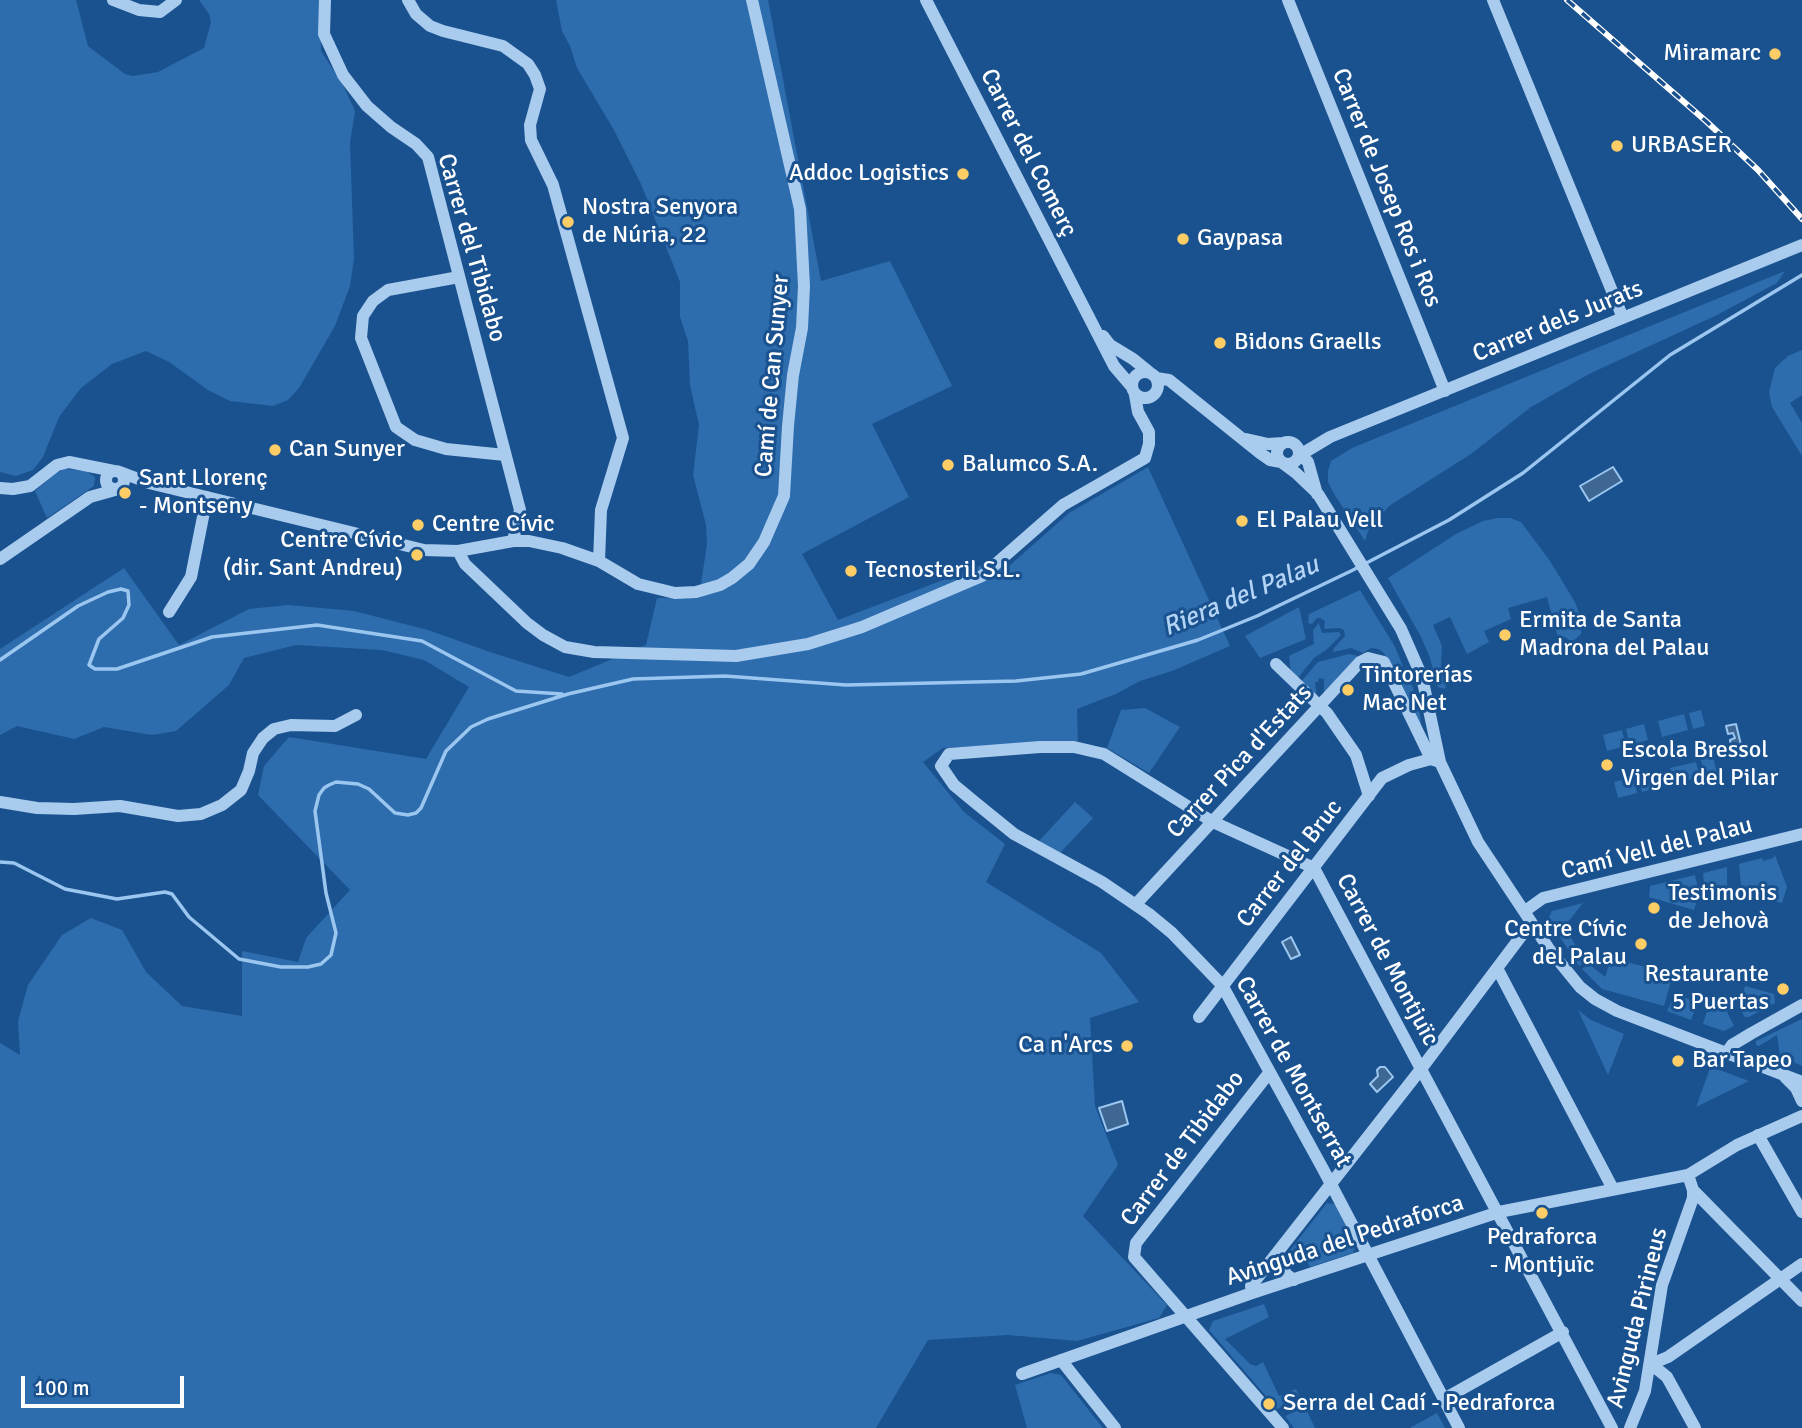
<!DOCTYPE html>
<meta charset="utf-8">
<style>
body{margin:0}
#map{position:relative;width:1802px;height:1428px;overflow:hidden;background:#1a528f;font-family:Signika,sans-serif}
canvas{display:block}
.scale{position:absolute;left:21px;top:1376px;width:163px;height:32px;box-sizing:border-box;border:4px solid #fff;border-top:0;padding-left:9px;font-size:21px;line-height:24px;white-space:nowrap;color:#fff;-webkit-text-stroke:5px #1a528f;paint-order:stroke}
</style>
<div id="map">
<canvas width="1802" height="1428"></canvas>
<div class="scale">100 m</div>
</div>
<script>
const context = document.querySelector('canvas').getContext('2d');
context.lineJoin = 'round';
function fill(path, color) { context.fillStyle = color; context.fill(path, 'evenodd'); }
const shape = rows => new Path2D(rows.map(r => 'M' + r).join(''));
function trace(path, color, width, dash) { context.strokeStyle = color; context.lineWidth = width; context.lineCap = dash ? 'butt' : 'round'; context.setLineDash(dash || []); context.stroke(path); }
function label(font, color, halo, rows, align = 'center') {
  context.font = font + ' Signika,sans-serif'; context.lineWidth = 6; context.setLineDash([]); context.textBaseline = 'middle'; context.strokeStyle = halo; context.fillStyle = color; for (const [text, x, y, turn = 0] of rows) {
    context.save(); context.translate(x, y); context.rotate((+turn || 0) * Math.PI / 180); context.textAlign = isNaN(turn) ? turn : align; if (halo) context.strokeText(text, 0, 0); context.fillText(text, 0, 0); context.restore();
  }
}
fill(shape([
 [0,0,76,0,88,46,125,74,133,76,158,72,204,48,211,22,209,14,199,0,320,0,321,51,343,85,355,111,350,143,354,259,350,286,335,326,299,388,288,400,273,406,230,401,208,390,169,362,146,351,112,364,81,388,59,417,43,457,33,470,16,476,0,472],
 [556,0,768,0,821,281,890,261,952,386,872,424,909,497,802,554,838,620,985,564,1009,566,1069,513,1148,467,1230,646,1172,671,1140,681,1116,694,1077,709,1078,741,943,748,923,762,964,812,1005,844,986,882,1101,953,1139,1002,1090,1018,1095,1106,1118,1165,1083,1216,1167,1305,1159,1318,1077,1341,1008,1335,928,1340,876,1428,0,1428,0,1043,20,1055,18,1021,28,985,62,935,91,918,122,930,146,972,182,1006,242,1016,242,951,298,962,306,938,350,890,258,795,264,766,289,737,426,759,469,687,424,660,382,650,296,645,244,658,229,685,176,731,152,735,104,727,74,739,17,726,0,735,0,649,124,568,179,645,249,609,288,605,354,611,428,630,490,652,569,677,646,645,657,598,699,597,707,544,706,525,693,475,699,425,690,385,688,341,680,317,680,282,641,184,614,130,577,68,570,46,562,31],
 [1785,271,1777,283,1715,316,1591,373,1531,407,1471,454,1389,506,1368,531,1365,541,1334,494,1328,482,1328,471,1331,461,1352,448],
 [1802,350,1802,395,1790,403,1802,423,1802,456,1772,407,1769,392,1775,368,1788,356],
 [64,469,86,471,95,477,94,486,47,518,35,491,56,473],
 [1498,518,1510,518,1521,522,1550,561,1575,602,1581,619,1581,634,1572,642,1565,637,1558,637,1547,597,1508,608,1511,619,1484,631,1489,642,1467,654,1450,617,1433,625,1442,646,1441,667,1446,687,1444,689,1438,687,1430,658,1421,637,1388,578,1456,534,1483,521],
 [1360,590,1394,645,1403,666,1394,670,1383,652,1378,649,1371,648,1363,653,1351,648,1333,652,1334,648,1345,636,1344,630,1340,628,1324,629,1325,621,1320,618,1317,618,1312,624,1308,623,1309,614],
 [1299,607,1306,639,1260,658,1245,636],
 [1319,623,1322,633,1339,632,1341,635,1326,650,1314,658,1297,679,1291,673,1289,656,1314,644,1313,630],
 [1349,654,1358,656,1324,692,1324,679,1319,678,1318,682,1315,682,1317,699,1300,683,1318,662],
 [1406,667,1419,707,1422,729,1396,673],
 [1145,708,1180,727,1149,773,1107,748,1121,710],
 [1701,710,1705,726,1693,729,1689,713],
 [1684,714,1688,730,1662,737,1658,721],
 [1644,724,1648,740,1630,745,1626,729],
 [1622,730,1626,746,1607,751,1603,735],
 [1713,757,1717,773,1705,776,1701,760],
 [1696,762,1700,777,1674,784,1670,768],
 [1656,772,1660,787,1642,792,1638,776],
 [1634,777,1637,793,1618,798,1614,782],
 [1075,802,1093,818,1060,853,1039,841],
 [1775,855,1787,887,1782,903,1748,895,1741,886,1739,864,1762,858,1763,861,1773,858],
 [1727,867,1727,889,1704,882,1703,873],
 [1695,875,1699,894,1694,910,1649,897,1650,886],
 [1583,903,1567,923,1565,929,1586,961,1579,966,1548,919,1552,911],
 [1611,958,1673,974,1664,1006,1602,989,1582,969,1589,964,1605,977],
 [1745,986,1774,994,1775,1003,1749,1017,1745,1017,1739,1008],
 [1675,995,1689,999,1696,1007,1691,1020,1667,1011],
 [1716,1007,1726,1010,1734,1026,1724,1031,1703,1024,1707,1011],
 [1578,1010,1591,1020,1624,1034,1608,1075],
 [1802,1019,1802,1066,1780,1056,1777,1035,1759,1046,1756,1045,1756,1041],
 [1709,1066,1749,1081,1696,1107,1709,1071],
 [1327,1203,1335,1204,1356,1244,1353,1253,1310,1267,1303,1255,1298,1255,1291,1259,1287,1254],
 [1264,1304,1269,1317,1225,1339,1250,1364,1256,1366,1263,1362,1279,1396,1296,1389,1300,1398,1277,1409,1209,1330,1213,1321],
 [1051,1373,1061,1375,1103,1428,1027,1428,1015,1385],
 [1305,1407,1315,1428,1294,1428,1285,1416],
 [1437,1413,1445,1428,1410,1428]
]), '#2d6cad');
const water = shape([
 [1613,467,1622,481,1589,501,1580,486,1613,467],
 [1736,724,1741,745,1731,747,1730,740,1735,738,1733,733,1728,734,1726,726,1736,724],
 [1291,937,1300,955,1291,959,1282,942,1291,937],
 [1380,1067,1385,1067,1393,1077,1377,1092,1370,1084,1378,1076,1377,1070,1380,1067],
 [1122,1101,1128,1124,1107,1131,1099,1108,1122,1101]
]);
fill(water, '#3f6793');
trace(water, '#9bc6f0', 2);
trace(shape([
 [0,660,78,606,108,592,121,589,128,591,129,605,123,618,99,639,89,665,95,669,117,669,212,637,317,625,422,641,516,691,562,694],
 [0,862,14,863,65,889,117,899,165,892,172,894,189,917,239,959,281,967,308,967,321,964,331,955,336,933,326,893,315,811,319,795,324,788,329,785,336,782,358,784,369,789,395,813,408,815,416,813,421,808,446,751,471,727,488,719,568,694,633,679,725,676,846,685,1016,681,1081,674,1198,640,1257,616,1351,571,1449,520,1523,473,1670,355,1802,275]
]), '#9bc6f0', 3.5);
trace(shape([
 [113,0,139,10,160,12,176,0],
 [325,0,324,34,343,75,367,106,391,127,416,144,428,157,520,510,513,541],
 [408,0,416,14,430,26,443,31,503,46,528,64,535,75,540,89,530,125,531,140,553,185,623,438,601,510,599,561],
 [926,0,1114,366,1132,387],
 [1288,0,1445,391],
 [1493,0,1623,318],
 [459,277,388,290,373,301,363,316,361,338,396,427,415,440,446,449,505,455],
 [1103,336,1110,345,1133,359,1149,372],
 '1132 385a13 13 0 1 1 26 0a13 13 0 1 1-26 0Z',
 [1156,378,1169,380,1260,453,1270,460,1281,462,1296,473,1318,494,1401,629,1422,677,1440,762,1478,842,1549,949,1580,987,1595,999,1617,1011,1802,1082],
 [1246,439,1268,444,1283,443],
 '1277 453a11 11 0 1 1 22 0a11 11 0 1 1-22 0Z',
 '106 480a9 9 0 1 1 18 0a9 9 0 1 1-18 0Z',
 [120,472,149,483,424,550,458,551,513,541,529,541,562,548,599,561,638,584,675,593,696,592,720,585,732,578,749,564,764,542,784,496,788,426,793,375,802,328,804,286,800,209,752,0],
 [0,488,13,489,30,486,57,465,69,462,114,471],
 [1317,494,1308,462,1299,453,1305,452,1330,437,1802,245],
 [458,551,465,564,527,623,543,635,565,647,594,652,736,656,808,644,862,627,982,576,1063,505,1145,458,1149,444,1149,432,1138,412,1135,395],
 [0,559,90,497,115,490],
 [169,612,191,577,207,497],
 [1276,664,1327,713,1356,755,1369,796],
 [0,802,37,808,74,809,120,806,178,816,201,814,222,805,241,790,249,771,253,753,263,738,274,729,291,725,335,726,356,715],
 [1136,904,1360,662,1368,658,1384,662,1431,759,1440,762],
 [1525,911,1543,898,1802,834],
 [1497,968,1613,1189],
 [1199,1017,1382,778,1409,765,1431,759],
 [1727,1052,1732,1045,1752,1033,1802,1005],
 [1269,1073,1136,1243,1134,1257,1283,1428],
 [1785,1077,1796,1088,1802,1101],
 [1758,1135,1802,1212],
 [1693,1190,1802,1301],
 [1277,1254,1278,1262,1287,1275,1294,1280],
 [1252,1293,1251,1286,1421,1069,1531,923],
 [1061,1360,1115,1428],
 [1651,1364,1668,1357,1802,1264],
 [1651,1364,1667,1377,1695,1428],
 [1022,1374,1252,1293,1499,1212,1688,1175,1737,1145,1802,1116],
 [1444,1399,1563,1332],
 [1459,1428,1323,1169,1222,985,1172,933,1149,914,1102,882,1014,834,977,804,954,785,941,766,949,754,1040,747,1074,747,1104,754,1213,822,1314,868,1612,1428],
 [1630,1428,1645,1391,1662,1285,1693,1198,1693,1190,1688,1175]
]), '#a8cbee', 12);
const rail = shape([
 [1567,0,1707,122,1758,170,1802,219]
]);
trace(rail, '#fff', 6);
trace(rail, '#1a528f', 3.5, [10]);
for (const [x, y, r, color] of [
 [1775,54,7,"#ffcd65"],
 [1617,146,7,"#ffcd65"],
 [963,174,7,"#ffcd65"],
 [568,222,7,"#ffcd65"],
 [1183,239,7,"#ffcd65"],
 [1220,343,7,"#ffcd65"],
 [275,450,7,"#ffcd65"],
 [948,465,7,"#ffcd65"],
 [125,493,7,"#ffcd65"],
 [1242,521,7,"#ffcd65"],
 [418,525,7,"#ffcd65"],
 [417,555,7,"#ffcd65"],
 [851,571,7,"#ffcd65"],
 [1505,635,7,"#ffcd65"],
 [1348,690,7,"#ffcd65"],
 [1607,765,7,"#ffcd65"],
 [1654,908,7,"#ffcd65"],
 [1641,944,7,"#ffcd65"],
 [1783,989,7,"#ffcd65"],
 [1127,1046,7,"#ffcd65"],
 [1678,1061,7,"#ffcd65"],
 [1542,1213,7,"#ffcd65"],
 [1269,1404,7,"#ffcd65"]
]) { const dot = new Path2D(); dot.arc(x, y, r, 0, 2 * Math.PI); context.fillStyle = color; context.fill(dot); trace(dot, '#1a528f', 2.5); }
label('24px', '#fff', '#1a528f', [
 ["Miramarc",1761,54,"right"],
 ["URBASER",1631,146],
 ["Addoc Logistics",949,174,"right"],
 ["Nostra Senyora",582,208],
 ["de Núria, 22",582,236],
 ["Gaypasa",1197,239],
 ["Bidons Graells",1234,343],
 ["Can Sunyer",289,450],
 ["Balumco S.A.",962,465],
 ["Sant Llorenç",139,479],
 ["- Montseny",139,507],
 ["El Palau Vell",1256,521],
 ["Centre Cívic",432,525],
 ["Centre Cívic",403,541,"right"],
 ["(dir. Sant Andreu)",403,569,"right"],
 ["Tecnosteril S.L.",865,571],
 ["Ermita de Santa",1519,621],
 ["Madrona del Palau",1519,649],
 ["Tintorerías",1362,676],
 ["Mac Net",1362,704],
 ["Escola Bressol",1621,751],
 ["Virgen del Pilar",1621,779],
 ["Testimonis",1668,894],
 ["de Jehovà",1668,922],
 ["Centre Cívic",1627,930,"right"],
 ["del Palau",1627,958,"right"],
 ["Restaurante",1769,975,"right"],
 ["5 Puertas",1769,1003,"right"],
 ["Ca n'Arcs",1113,1046,"right"],
 ["Bar Tapeo",1692,1061],
 ["Pedraforca",1542,1238,"center"],
 ["- Montjuïc",1542,1266,"center"],
 ["Serra del Cadí - Pedraforca",1283,1404]
], 'left');
label('24px', '#fff', '#1a528f', [
 ["Carrer del Comerç",1028,153,63],
 ["Carrer de Josep Ros i Ros",1386,188,68],
 ["Carrer del Tibidabo",471,248,74],
 ["Carrer dels Jurats",1558,322,-22],
 ["Camí de Can Sunyer",773,376,-85],
 ["Carrer Pica d'Estats",1240,762,-47],
 ["Camí Vell del Palau",1657,849,-14],
 ["Carrer del Bruc",1290,864,-52],
 ["Carrer de Montjuïc",1387,960,62],
 ["Carrer de Montserrat",1293,1072,61],
 ["Carrer de Tibidabo",1183,1149,-53],
 ["Avinguda del Pedraforca",1345,1241,-18],
 ["Avinguda Pirineus",1638,1318,-76]
]);
label('italic 26px', '#b4d4f5', '#1a528f', [
 ["Riera del Palau",1241,597,-23]
]);
</script>
